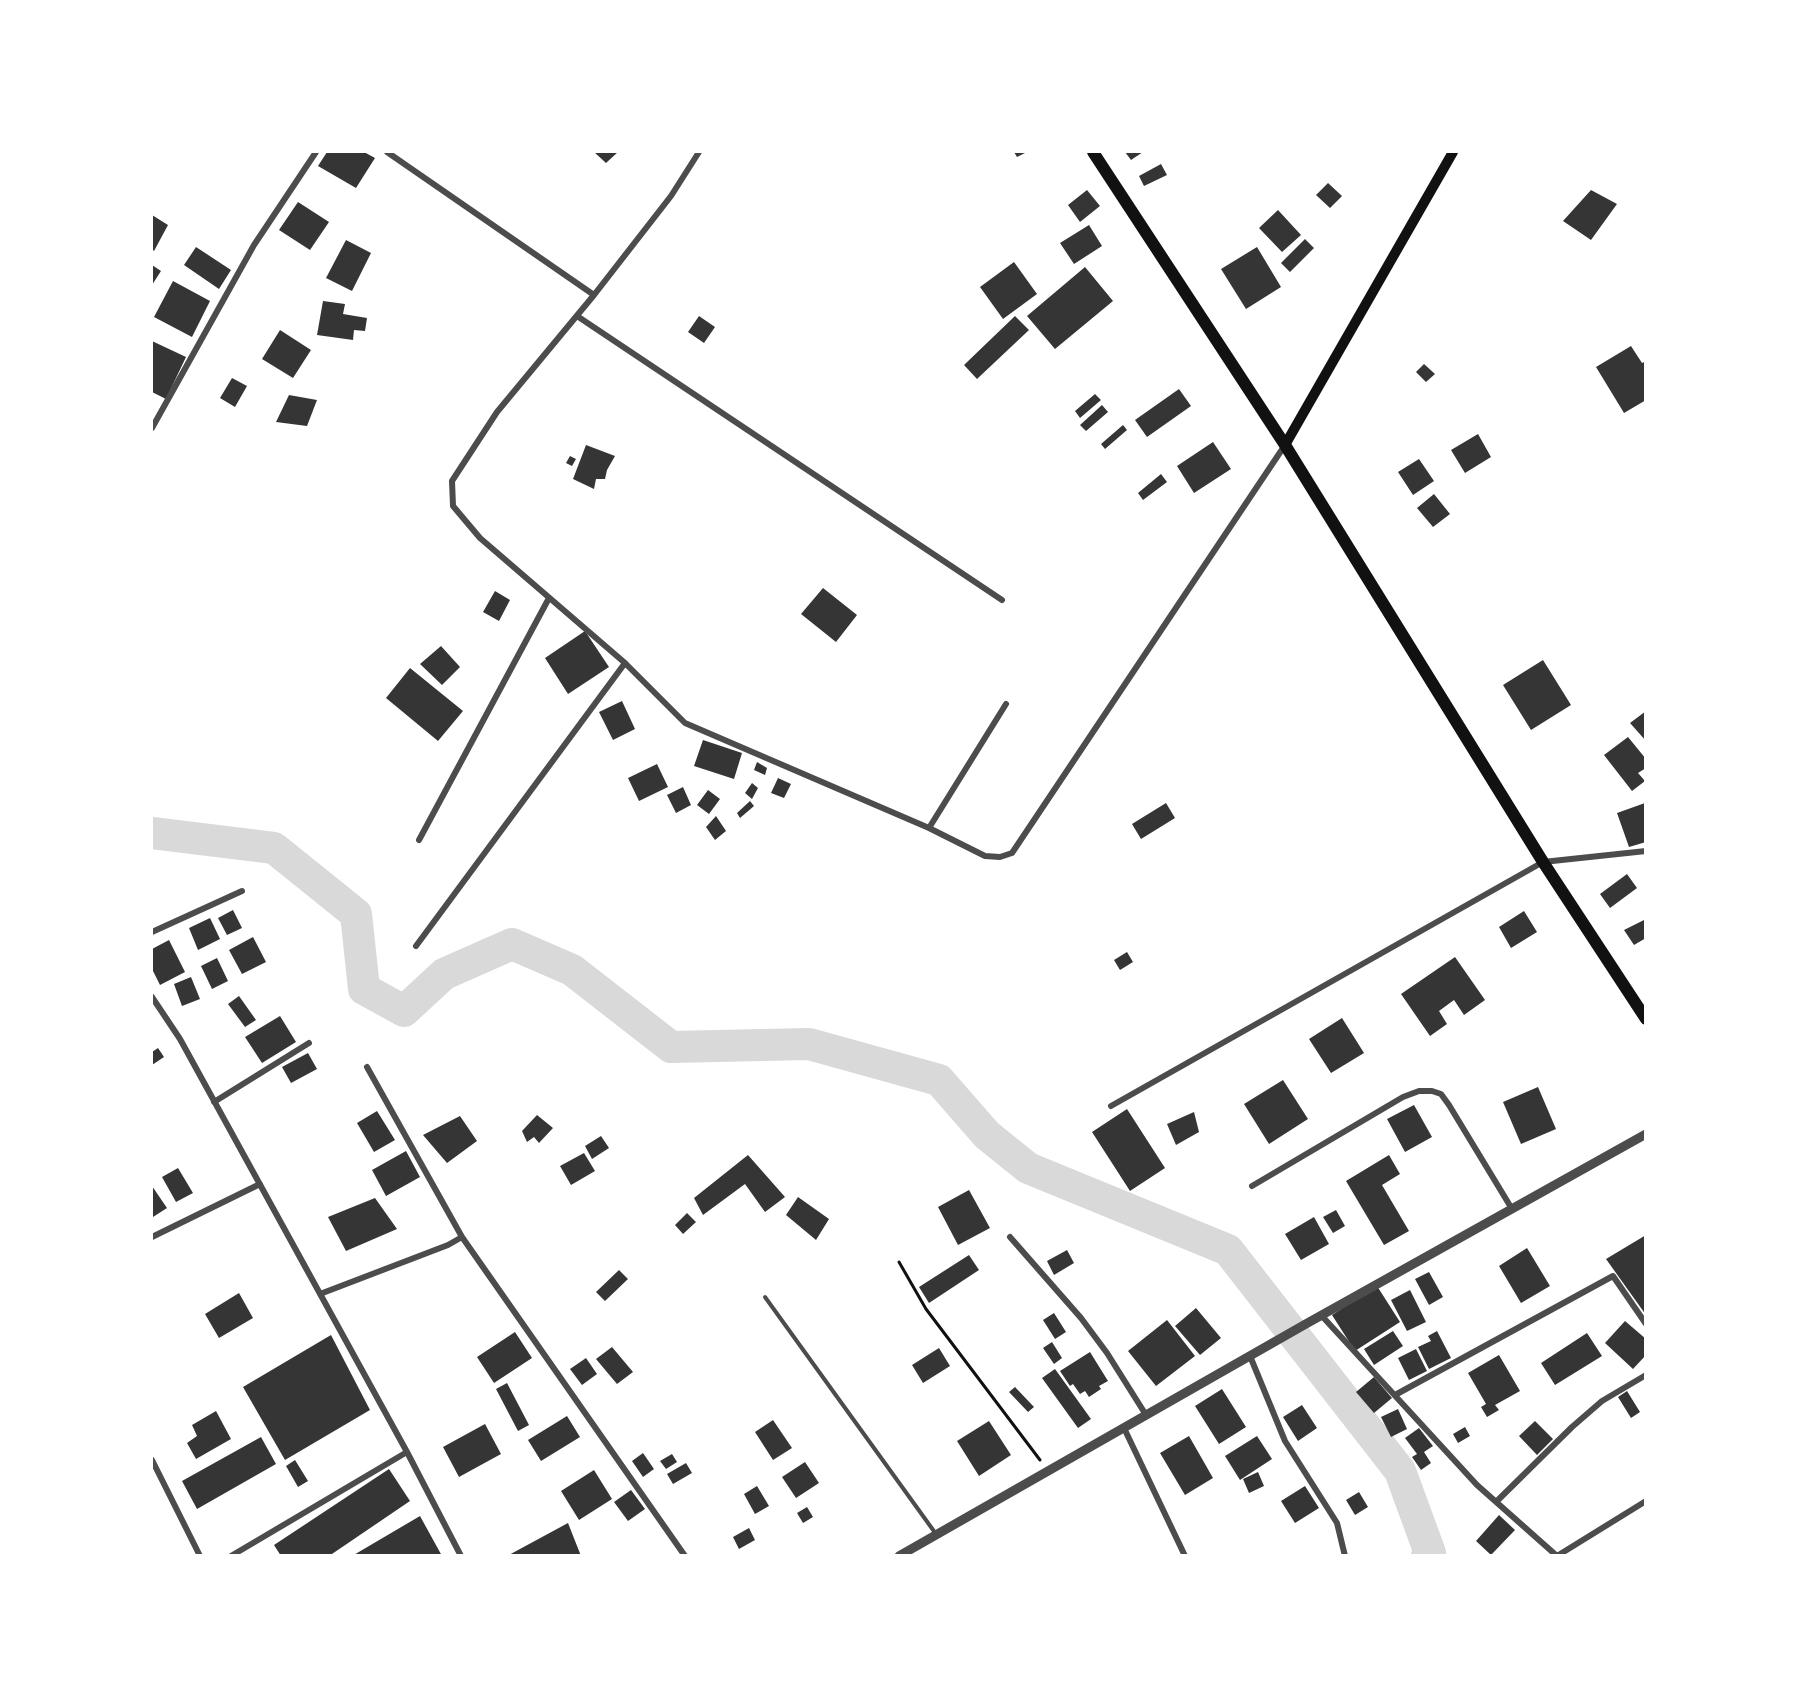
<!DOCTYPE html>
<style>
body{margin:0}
#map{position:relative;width:1797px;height:1707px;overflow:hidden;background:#fff;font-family:Overpass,sans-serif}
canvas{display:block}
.frame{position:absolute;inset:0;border:153px solid #fff;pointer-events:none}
</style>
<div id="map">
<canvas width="1797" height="1707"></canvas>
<div class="frame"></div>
</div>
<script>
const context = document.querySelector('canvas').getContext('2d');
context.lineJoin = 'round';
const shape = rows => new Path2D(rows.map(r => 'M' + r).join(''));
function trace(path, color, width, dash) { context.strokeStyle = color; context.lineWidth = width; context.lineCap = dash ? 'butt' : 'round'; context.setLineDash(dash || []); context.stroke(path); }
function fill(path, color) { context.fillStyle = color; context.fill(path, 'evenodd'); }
trace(shape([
 [152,833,274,848,356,914,364,989,404,1011,444,974,512,944,572,970,671,1047,809,1044,939,1080,987,1135,1028,1168,1228,1250,1400,1471,1430,1553,1427,1556]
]), '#d9d9d9', 32);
fill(shape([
 [327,152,364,152,375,158,356,188,318,166],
 [594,152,618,152,606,163],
 [1014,152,1027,152,1017,157],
 [1125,152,1143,152,1131,160],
 [1161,164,1167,175,1144,186,1139,176],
 [1328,183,1342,196,1330,208,1316,195],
 [1087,190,1100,206,1080,222,1068,205],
 [1591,190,1617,204,1591,240,1563,221],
 [298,202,329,222,310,250,279,230],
 [1278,210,1301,235,1282,252,1259,228],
 [152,215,168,225,154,251,152,249],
 [1089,225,1102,246,1074,264,1060,243],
 [1305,239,1314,248,1290,272,1281,263],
 [346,240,371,253,352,291,326,278],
 [196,247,231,270,219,289,184,265],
 [1257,247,1281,287,1246,309,1221,269],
 [1014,262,1037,294,1003,319,980,287],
 [152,265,161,271,152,285],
 [1085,267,1113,301,1055,349,1027,316],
 [173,281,210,301,192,337,154,317],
 [323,301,345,304,343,314,367,318,365,331,354,330,353,340,317,335],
 [699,316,715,327,704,343,688,332],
 [1015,316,1029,330,977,379,964,365],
 [280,330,311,350,293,378,262,359],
 [152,341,186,357,166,399,152,392],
 [1631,346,1642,363,1646,361,1646,400,1624,413,1596,367],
 [1424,364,1435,374,1426,382,1416,372],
 [232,378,247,386,235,407,220,398],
 [1179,389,1191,406,1147,437,1135,420],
 [1095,394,1101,400,1080,418,1075,411],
 [289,395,317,400,307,426,276,422],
 [1102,405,1108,412,1086,431,1080,425],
 [1123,425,1127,430,1105,449,1101,444],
 [1478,434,1491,457,1465,473,1451,450],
 [1213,442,1231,469,1194,493,1177,466],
 [586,445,615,456,607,470,605,479,596,479,594,489,573,479],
 [570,456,576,459,572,466,566,463],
 [1419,459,1434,481,1413,495,1398,472],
 [1161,474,1167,482,1143,500,1138,493],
 [1434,494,1450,514,1433,527,1417,508],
 [823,588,857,615,836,642,801,614],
 [495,591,510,600,499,621,483,612],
 [585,631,609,667,568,694,545,658],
 [441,646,460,667,442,685,420,664],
 [1543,660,1571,705,1531,730,1503,685],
 [410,668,463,711,438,741,386,698],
 [622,701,635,729,613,740,599,712],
 [1646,711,1646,741,1630,723],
 [1628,737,1646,759,1646,768,1638,773,1645,781,1632,791,1604,755],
 [703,740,742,753,734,779,694,766],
 [757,762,767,768,765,775,754,770],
 [657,764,668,787,639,801,628,778],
 [778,778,791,784,784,798,771,793],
 [752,783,758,788,752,799,745,793],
 [683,787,691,805,676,813,667,795],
 [708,790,720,799,709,814,697,805],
 [750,801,754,806,740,818,737,813],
 [1166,803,1175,818,1141,839,1132,824],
 [1645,803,1646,842,1629,847,1617,813],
 [716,816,726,831,715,840,706,827],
 [1627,874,1637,888,1610,908,1600,894],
 [233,910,242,928,227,935,218,918],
 [1524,911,1537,932,1511,948,1499,927],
 [210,918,220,939,198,950,189,928],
 [1646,919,1646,938,1634,945,1624,930],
 [253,937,266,962,242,974,229,950],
 [169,940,185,972,160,985,152,969,152,949],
 [1127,952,1133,962,1120,970,1114,960],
 [1455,957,1485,1000,1464,1015,1454,1000,1439,1011,1447,1024,1430,1036,1401,994],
 [217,958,228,981,212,989,201,966],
 [191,977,200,999,182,1006,174,984],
 [239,996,256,1020,245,1027,228,1004],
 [280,1016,296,1042,262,1063,245,1037],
 [1342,1018,1364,1053,1331,1073,1309,1039],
 [158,1048,164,1057,152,1065,152,1052],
 [308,1053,317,1069,291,1083,282,1067],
 [1283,1080,1308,1119,1269,1144,1244,1104],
 [1538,1087,1556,1129,1521,1144,1503,1102],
 [1414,1105,1432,1137,1405,1152,1387,1119],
 [1127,1109,1165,1168,1130,1191,1092,1132],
 [377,1111,395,1140,374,1152,357,1123],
 [1194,1112,1199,1132,1176,1145,1167,1124],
 [537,1115,553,1128,539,1143,534,1137,527,1142,522,1131],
 [460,1116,477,1141,447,1163,423,1135],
 [601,1136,609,1148,592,1159,585,1146],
 [406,1151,420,1177,386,1196,372,1170],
 [584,1153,595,1171,571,1185,560,1166],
 [748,1155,785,1197,765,1212,745,1184,703,1215,694,1198],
 [1389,1155,1400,1174,1382,1185,1409,1231,1384,1245,1346,1181],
 [178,1168,193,1193,176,1202,162,1177],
 [152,1186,167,1208,153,1217,152,1214],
 [969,1190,990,1228,958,1245,938,1207],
 [798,1197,829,1219,816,1240,786,1215],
 [375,1198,397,1229,346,1251,328,1217],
 [1336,1210,1345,1226,1333,1233,1323,1217],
 [687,1213,696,1222,683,1234,675,1225],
 [1314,1217,1329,1244,1301,1260,1285,1234],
 [1646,1235,1646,1315,1606,1259],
 [1527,1248,1550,1286,1521,1303,1499,1266],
 [1067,1250,1074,1263,1054,1275,1047,1261],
 [969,1255,979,1270,929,1303,919,1287],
 [619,1270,628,1279,605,1301,596,1292],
 [1429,1272,1443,1297,1429,1305,1415,1279],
 [1377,1286,1400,1322,1355,1351,1332,1315],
 [1410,1290,1426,1322,1407,1331,1391,1300],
 [239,1293,253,1318,219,1338,205,1314],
 [1196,1308,1221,1338,1200,1355,1175,1326],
 [1054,1313,1066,1332,1055,1339,1043,1320],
 [1167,1320,1195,1356,1156,1386,1128,1351],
 [1625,1321,1646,1339,1646,1355,1633,1369,1605,1343],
 [1393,1331,1403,1346,1374,1365,1364,1349],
 [1437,1331,1451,1358,1429,1369,1418,1347,1431,1341,1428,1336],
 [515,1332,532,1358,494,1383,477,1357],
 [1587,1333,1602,1356,1555,1385,1541,1363],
 [331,1335,370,1410,285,1460,243,1387],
 [1052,1342,1062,1358,1054,1364,1043,1348],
 [612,1347,633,1372,617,1384,596,1359],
 [939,1348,950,1366,923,1383,912,1365],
 [1416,1349,1427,1371,1409,1380,1398,1358],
 [1090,1352,1108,1381,1099,1386,1101,1389,1089,1397,1085,1391,1080,1394,1073,1384,1070,1386,1060,1371],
 [1499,1355,1520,1391,1495,1405,1499,1410,1487,1417,1481,1407,1486,1404,1468,1373],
 [586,1358,597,1374,582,1385,570,1369],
 [1055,1369,1091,1419,1078,1428,1042,1378],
 [1374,1377,1392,1398,1374,1413,1356,1392],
 [507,1383,529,1425,518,1431,496,1389],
 [1015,1387,1034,1407,1028,1412,1009,1392],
 [1222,1389,1246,1427,1219,1444,1195,1406],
 [1627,1391,1640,1412,1631,1418,1618,1397],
 [1302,1405,1317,1428,1298,1441,1283,1417],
 [1398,1409,1407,1429,1391,1437,1381,1417],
 [216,1411,231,1439,196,1459,187,1443,197,1436,192,1425],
 [567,1416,580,1437,541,1461,528,1440],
 [773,1420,792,1448,773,1460,755,1432],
 [989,1421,1011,1455,979,1476,957,1441],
 [1535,1421,1553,1439,1537,1455,1519,1436],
 [485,1424,501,1454,459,1477,443,1447],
 [1465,1427,1470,1436,1458,1443,1453,1434],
 [1419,1428,1433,1446,1424,1452,1431,1463,1421,1470,1412,1457,1417,1454,1405,1438],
 [1189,1436,1213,1478,1185,1495,1160,1453],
 [1257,1436,1272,1459,1240,1480,1225,1456],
 [261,1437,276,1464,197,1509,182,1481],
 [643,1453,654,1469,643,1477,632,1461],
 [672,1454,677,1462,666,1469,660,1461],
 [295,1460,308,1481,298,1487,286,1466],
 [805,1462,819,1483,796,1498,782,1477],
 [686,1463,692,1473,673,1484,667,1474],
 [389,1469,410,1501,329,1556,281,1556,274,1545],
 [594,1470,612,1499,579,1520,561,1491],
 [1258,1472,1264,1486,1249,1493,1243,1479],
 [757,1486,769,1506,755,1514,744,1494],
 [1305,1486,1319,1508,1295,1523,1281,1501],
 [631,1490,645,1509,628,1521,614,1502],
 [1359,1492,1368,1507,1355,1515,1346,1500],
 [807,1507,813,1517,803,1523,797,1513],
 [1499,1515,1515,1530,1491,1555,1476,1541],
 [420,1516,442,1556,352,1556],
 [568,1523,581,1556,507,1556],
 [749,1528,755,1540,739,1549,733,1537]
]), '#353535');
trace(shape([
 [899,1262,926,1309,1040,1460]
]), '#111', 3);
trace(shape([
 [765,1297,936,1534]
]), '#4c4c4c', 4);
trace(shape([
 [387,152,594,295,671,196,699,152],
 [594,295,497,412,452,481,453,506,480,538,625,663,685,723,929,828,985,856,1000,857,1012,853,1285,445],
 [577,316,1002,600],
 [152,428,254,245,316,152],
 [929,828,1006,704],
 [419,840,549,598],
 [152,932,242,891],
 [416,946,625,663],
 [152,997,180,1039,407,1452,461,1556],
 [367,1067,462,1237],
 [214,1102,309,1043],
 [1111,1106,1543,862,1646,851],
 [1252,1186,1403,1097,1419,1091,1432,1091,1441,1094,1449,1105,1512,1209],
 [152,1237,260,1184],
 [1010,1237,1081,1318,1107,1353,1146,1415],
 [320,1294,448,1245,462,1237,685,1556],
 [1321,1315,1477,1485,1557,1556],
 [1250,1356,1285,1441,1337,1523,1345,1556],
 [1395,1395,1613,1276,1646,1324],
 [1124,1428,1185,1556],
 [152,1460,200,1556],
 [1496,1502,1572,1427,1602,1401,1646,1375],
 [231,1556,407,1452],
 [1557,1556,1646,1501]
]), '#4c4c4c', 6);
trace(shape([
 [899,1556,1304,1325,1646,1134]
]), '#4c4c4c', 9);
trace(shape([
 [1285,445,1453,152]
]), '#111', 10);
trace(shape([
 [1093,152,1285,445,1543,862,1646,1019]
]), '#111', 12);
</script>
